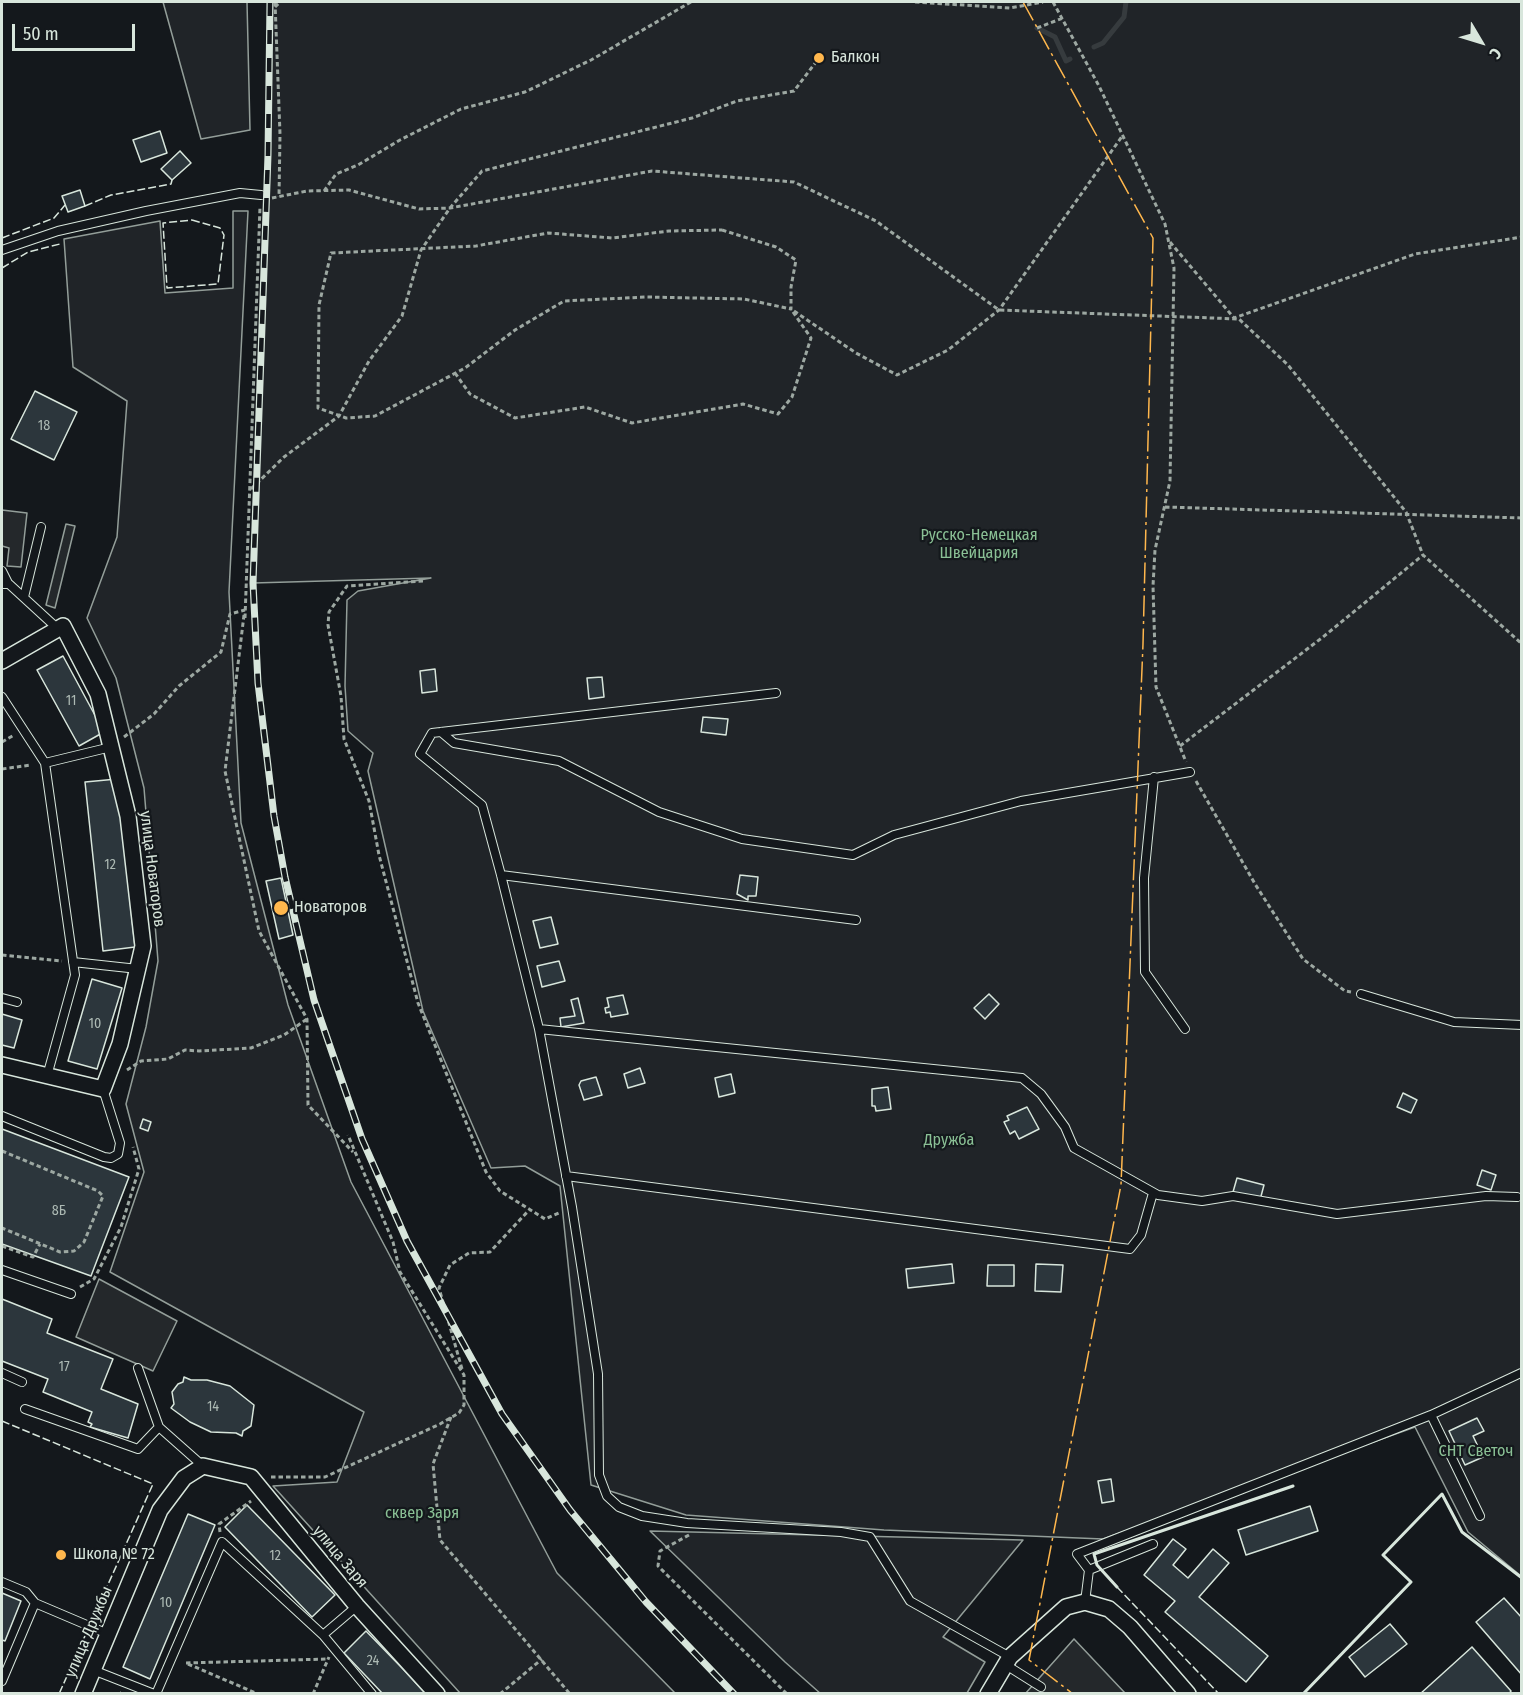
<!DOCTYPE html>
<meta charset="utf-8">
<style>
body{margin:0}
#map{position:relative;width:1523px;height:1695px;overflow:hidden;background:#14181c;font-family:"Fira Sans Condensed",sans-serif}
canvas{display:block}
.frame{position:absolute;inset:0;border:3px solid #d8e6dc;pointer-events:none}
.north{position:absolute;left:1451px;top:12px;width:60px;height:60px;-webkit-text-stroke:4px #14181c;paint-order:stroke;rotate:128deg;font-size:16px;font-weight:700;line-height:24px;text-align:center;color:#d8e6dc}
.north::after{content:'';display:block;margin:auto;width:21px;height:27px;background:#d8e6dc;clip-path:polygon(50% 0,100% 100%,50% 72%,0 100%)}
.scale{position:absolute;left:12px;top:24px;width:123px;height:27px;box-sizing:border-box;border:3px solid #d8e6dc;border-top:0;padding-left:8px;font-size:18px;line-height:21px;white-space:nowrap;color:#d8e6dc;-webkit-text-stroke:4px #14181c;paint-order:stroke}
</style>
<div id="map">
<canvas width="1523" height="1695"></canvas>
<div class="frame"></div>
<div class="north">С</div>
<div class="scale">50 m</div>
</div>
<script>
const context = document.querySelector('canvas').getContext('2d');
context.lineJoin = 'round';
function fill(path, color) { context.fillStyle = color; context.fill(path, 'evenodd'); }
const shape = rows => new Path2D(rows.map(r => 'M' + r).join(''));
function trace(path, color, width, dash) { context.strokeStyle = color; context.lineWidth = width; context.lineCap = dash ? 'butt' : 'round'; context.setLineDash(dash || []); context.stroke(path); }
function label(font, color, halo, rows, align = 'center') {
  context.font = font + ' "Fira Sans Condensed",sans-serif'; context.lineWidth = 4.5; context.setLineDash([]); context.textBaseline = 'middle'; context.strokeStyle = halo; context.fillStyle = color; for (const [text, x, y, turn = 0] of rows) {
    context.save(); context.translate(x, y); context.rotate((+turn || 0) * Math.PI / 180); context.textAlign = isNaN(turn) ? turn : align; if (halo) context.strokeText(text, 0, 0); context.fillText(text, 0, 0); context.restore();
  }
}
const green = shape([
 [163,2,247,2,250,130,201,139,163,2],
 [270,2,1521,2,1521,1576,1468,1532,1415,1427,1103,1539,884,1530,686,1515,591,1485,560,1186,525,1166,491,1168,423,1011,368,771,373,753,348,731,345,686,347,600,358,591,431,578,253,583,268,155,270,2],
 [233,211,248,211,229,592,241,823,288,1005,351,1182,557,1573,675,1693,460,1693,273,1486,337,1482,364,1412,110,1272,144,1172,126,1104,146,1027,158,961,144,788,116,678,87,618,117,537,127,401,73,367,64,239,160,221,165,293,233,288,233,211],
 [650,1531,1023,1540,943,1637,985,1662,967,1693,821,1694,785,1662,650,1531]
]);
fill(green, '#202428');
trace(green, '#939e99', 1.5);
const parking = shape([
 [2,510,27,513,21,567,7,566,9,548,2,546,2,510],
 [66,524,75,526,55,608,46,605,66,524],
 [99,1279,177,1321,153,1371,76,1337,99,1279],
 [1074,1639,1125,1693,1025,1694,1074,1639]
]);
fill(parking, '#24282b');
trace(parking, '#939e99', 1.5);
trace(shape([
 [1037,28,1055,37,1066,61,1070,59],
 [1094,47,1103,43,1124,17,1126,2]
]), '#363b3e', 5);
const building = shape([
 [160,131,167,153,141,162,133,140,160,131],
 [180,151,191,163,172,180,161,169,180,151],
 [80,190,85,206,68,212,62,196,80,190],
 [35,391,77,412,54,460,11,439,35,391],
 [63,656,104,732,79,746,37,670,63,656],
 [435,669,437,691,422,693,420,671,435,669],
 [602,677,604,697,589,699,587,678,602,677],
 [703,717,728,719,726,735,701,732,703,717],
 [117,779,135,947,103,951,85,782,117,779],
 [740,875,758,877,756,896,748,896,748,900,737,894,740,875],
 [281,878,293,935,279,939,266,881,281,878],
 [551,917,558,944,540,948,533,921,551,917],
 [559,961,565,981,542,987,537,966,559,961],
 [92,979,122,988,97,1069,68,1061,92,979],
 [989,994,999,1004,985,1019,974,1008,989,994],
 [623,995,628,1014,611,1017,610,1012,606,1013,605,1008,609,1007,607,998,623,995],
 [578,998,584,1023,561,1027,560,1018,575,1016,571,1000,578,998],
 [2,1014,22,1020,14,1048,2,1045,2,1014],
 [640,1068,645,1083,628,1088,624,1074,640,1068],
 [731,1074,735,1093,719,1097,715,1078,731,1074],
 [596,1077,602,1095,584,1100,579,1085,581,1081,596,1077],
 [888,1087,891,1109,876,1111,875,1106,872,1106,872,1089,888,1087],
 [1403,1093,1417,1100,1411,1113,1397,1107,1403,1093],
 [1027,1107,1039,1129,1019,1139,1015,1131,1010,1134,1004,1122,1009,1120,1007,1116,1027,1107],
 [143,1119,151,1122,148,1131,140,1128,143,1119],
 [2,1129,129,1177,91,1276,2,1244,2,1129],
 [1482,1170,1496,1175,1491,1190,1477,1185,1482,1170],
 [1237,1178,1264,1185,1260,1200,1233,1192,1237,1178],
 [952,1264,954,1283,908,1288,906,1269,952,1264],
 [1036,1264,1063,1265,1061,1292,1035,1291,1036,1264],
 [988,1265,1014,1265,1014,1286,987,1286,988,1265],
 [2,1299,52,1319,47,1333,113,1359,101,1389,138,1404,128,1438,90,1427,92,1424,88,1422,92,1412,43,1392,48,1379,2,1361,2,1299],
 [184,1377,191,1380,207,1380,230,1386,254,1405,251,1426,243,1431,242,1436,236,1433,211,1432,190,1422,171,1408,174,1404,172,1392,178,1384,183,1382,184,1377],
 [1477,1418,1484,1431,1473,1436,1483,1457,1465,1465,1449,1431,1477,1418],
 [1111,1479,1114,1501,1102,1503,1098,1481,1111,1479],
 [247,1505,335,1595,312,1617,225,1527,247,1505],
 [1310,1506,1318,1531,1246,1555,1238,1530,1310,1506],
 [188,1514,215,1525,150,1679,123,1667,188,1514],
 [1173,1539,1186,1549,1173,1565,1188,1578,1213,1549,1229,1563,1199,1597,1268,1656,1246,1682,1165,1612,1175,1601,1144,1575,1173,1539],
 [2,1593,21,1601,5,1641,2,1640,2,1593],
 [1504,1598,1522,1618,1522,1675,1476,1622,1504,1598],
 [1390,1624,1407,1644,1365,1677,1349,1657,1390,1624],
 [366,1631,403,1669,426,1694,383,1694,344,1653,366,1631],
 [1472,1647,1511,1691,1509,1694,1420,1694,1472,1647]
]);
fill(building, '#2c363c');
trace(building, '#d8e6dc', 1.5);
const lane = shape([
 [2,250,58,231,146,211,240,193,261,195],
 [2,571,8,583],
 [2,584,9,584,58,629],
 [24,597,41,527],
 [776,693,432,733,420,754,482,805,501,875,539,1029,572,1207,598,1374,599,1475,607,1496,619,1507,642,1516,687,1523,841,1532,870,1537,910,1601,1010,1657],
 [2,697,45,763,75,975,47,1076],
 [441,732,454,743,559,761,659,812,742,839,853,855,894,835,1021,801,1190,772],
 [45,763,111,747],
 [1154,777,1144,878,1145,972,1185,1029],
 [501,875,856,920],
 [73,962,138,969],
 [1361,994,1454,1022,1522,1025],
 [2,998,17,1002],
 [539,1029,1022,1078,1041,1094,1065,1127,1074,1148,1158,1195,1202,1201,1233,1196,1337,1214,1486,1196,1517,1197],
 [2,1116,104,1157,111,1158,118,1154,120,1143,103,1089],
 [566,1176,1130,1249,1141,1235,1153,1193],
 [2,1270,71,1294],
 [138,1368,159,1427,203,1466],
 [2,1373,22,1382],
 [25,1409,138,1449,159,1427],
 [1431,1415,1480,1516],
 [1089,1570,1153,1544],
 [2,1582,26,1592,35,1603],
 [1085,1602,1089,1570,1077,1554,1431,1415,1521,1373],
 [323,1635,357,1606],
 [1006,1665,1041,1687],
 [93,1670,154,1694],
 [2,1681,35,1603,108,1634],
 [156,1694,222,1542,323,1635,372,1694]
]);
const street = shape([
 [2,661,63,626,98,694,128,816,143,946,120,1044,103,1089,2,1065],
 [83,1694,160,1510,184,1478,203,1466,251,1477,357,1606,437,1694],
 [988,1694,1010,1657,1066,1607,1085,1602,1109,1609,1130,1627,1188,1694]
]);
trace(lane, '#d8e6dc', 10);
trace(street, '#d8e6dc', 18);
trace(shape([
 [275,2,280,134,279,197],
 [915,2,1010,8,1043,2],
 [1053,2,1099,86,1165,224,1174,268,1170,481,1155,550,1153,586,1156,687,1186,762],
 [275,7,280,2],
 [1037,28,1063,18],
 [324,191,336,174,358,165,400,140,461,109,525,92,591,60,691,2],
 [272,198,307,191,349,190,419,209,450,208,652,171,794,182,876,221,999,310,1239,319,1288,365,1406,512,1423,555,1522,644],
 [722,230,776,247,796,260,791,287,791,309,744,299,646,297,564,301,515,330,465,368,375,416,346,418,318,408,319,305,331,253,476,246,548,233,612,238,669,231,722,230],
 [1170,242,1234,318,1415,254,1522,237],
 [794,311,856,353,897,375,948,350,999,310,1123,135],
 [455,373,470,394,515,418,585,407,632,423,743,404,778,414,792,397,811,338,791,309],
 [251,489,284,457,339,416,369,361,402,316,421,250,450,208,482,171,692,118,737,101,794,91,819,58],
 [1165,507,1522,518],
 [423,581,347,586,329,612,328,625,341,696,344,739,369,801,379,855,418,1003,486,1172,500,1191,545,1219,561,1212],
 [244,615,225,771,259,931,307,1019,308,1105,353,1152],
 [245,618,260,207],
 [124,737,154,714,179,686,221,652,230,614,245,610],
 [2,742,14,735],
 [1180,746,1323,637,1423,555],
 [2,769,31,765],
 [1196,781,1255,884,1303,959,1345,991,1351,992],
 [2,955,62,961],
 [127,1070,141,1061,168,1059,185,1050,199,1051,251,1048,284,1035,307,1019],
 [2,1151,98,1191,103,1196,84,1242,74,1251,60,1252,2,1228],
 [2,1246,33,1257,40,1244],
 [80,1287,94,1279,121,1227,139,1169,133,1147],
 [462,1369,439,1288,450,1265,469,1253,490,1252,530,1209],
 [451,1417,433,1464,440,1540,570,1694],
 [271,1477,325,1477,440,1424,459,1413,464,1405,464,1375,400,1272,393,1242,348,1135],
 [220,1532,219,1524,251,1501],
 [689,1535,660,1551,658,1566,787,1694],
 [186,1663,328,1659],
 [188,1664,258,1694],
 [313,1694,329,1657],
 [500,1694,542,1659]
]), '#9da8a2', 3, [4.5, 3]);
trace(lane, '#14181c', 8);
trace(street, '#14181c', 15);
const rail = shape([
 [270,2,268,155,253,583,258,683,274,816,285,877,314,1000,362,1139,407,1241,502,1414,570,1510,646,1602,734,1694]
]);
trace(rail, '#d8e6dc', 7);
trace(rail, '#14181c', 4.5, [14]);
trace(shape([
 [85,206,111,195,171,184,172,180],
 [192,220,220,228,224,235,218,284,167,288,163,223,192,220],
 [2,238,54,218,65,205],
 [2,268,28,252,60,244],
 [2,1421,153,1484,59,1694],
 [1117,1587,1219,1694],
 [120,1692,123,1694]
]), '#d8e6dc', 1.5, [8, 3]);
trace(shape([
 [1117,1587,1097,1565,1094,1554,1293,1486],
 [1303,1694,1411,1582,1383,1555,1442,1494,1462,1532,1522,1578]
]), '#d8e6dc', 3);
trace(shape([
 [1023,2,1153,238,1143,644,1121,1185,1029,1660,1073,1694]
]), '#ffb74d', 1.5, [21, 4.5, 3, 4.5]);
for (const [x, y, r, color] of [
 [819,58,6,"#ffb74d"],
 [281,908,8,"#ffb74d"],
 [61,1555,6,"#ffb74d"]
]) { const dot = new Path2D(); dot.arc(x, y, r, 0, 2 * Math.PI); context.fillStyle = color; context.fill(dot); trace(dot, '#14181c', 2); }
label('14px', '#adbab4', null, [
 ["18",44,426],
 ["11",71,701],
 ["12",110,865],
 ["10",95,1024],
 ["8Б",59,1211],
 ["17",64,1367],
 ["14",213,1407],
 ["12",275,1556],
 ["10",166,1603],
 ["24",373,1661]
]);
label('16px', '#d8e6dc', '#14181c', [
 ["Балкон",831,58],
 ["Новаторов",294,908],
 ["Школа № 72",73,1555]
], 'left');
label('16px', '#8ac095', '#14181c', [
 ["Русско-Немецкая",979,536],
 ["Швейцария",979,554],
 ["Дружба",949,1141],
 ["СНТ Светоч",1476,1452],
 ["сквер Заря",422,1514]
]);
label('16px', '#d8e6dc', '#14181c', [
 ["улица Новаторов",152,869,83],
 ["улица Заря",340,1557,50],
 ["улица Дружбы",89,1632,-67]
]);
</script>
